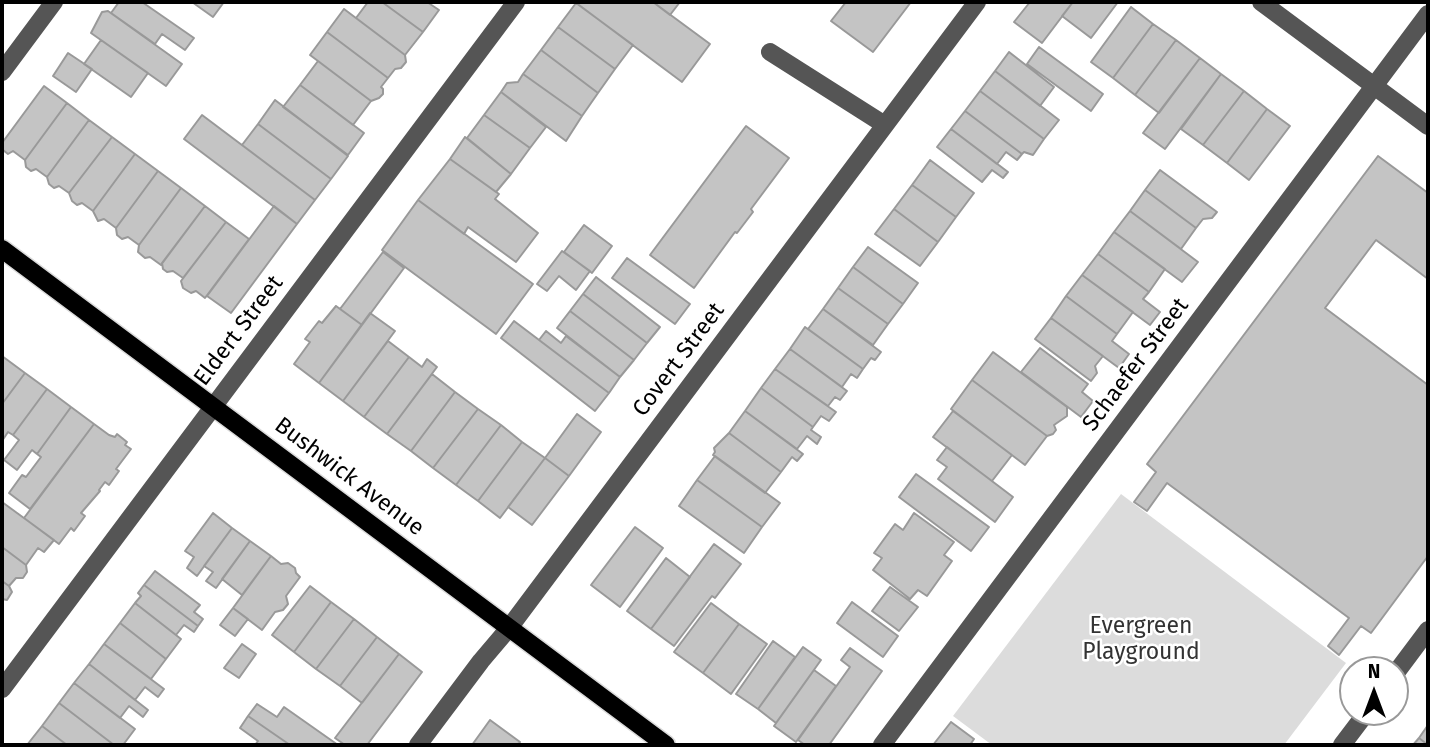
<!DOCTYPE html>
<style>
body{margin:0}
#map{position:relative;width:1430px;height:747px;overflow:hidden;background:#fff;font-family:"Fira Sans",sans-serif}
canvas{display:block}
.frame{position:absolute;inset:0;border:4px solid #000;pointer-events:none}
.north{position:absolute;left:1339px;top:656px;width:70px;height:70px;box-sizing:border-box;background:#fff;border:2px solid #999;border-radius:50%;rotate:0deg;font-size:19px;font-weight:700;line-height:28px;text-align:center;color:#000}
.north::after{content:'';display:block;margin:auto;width:24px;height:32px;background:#000;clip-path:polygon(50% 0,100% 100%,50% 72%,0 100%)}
</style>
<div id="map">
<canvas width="1430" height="747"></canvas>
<div class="frame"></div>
<div class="north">N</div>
</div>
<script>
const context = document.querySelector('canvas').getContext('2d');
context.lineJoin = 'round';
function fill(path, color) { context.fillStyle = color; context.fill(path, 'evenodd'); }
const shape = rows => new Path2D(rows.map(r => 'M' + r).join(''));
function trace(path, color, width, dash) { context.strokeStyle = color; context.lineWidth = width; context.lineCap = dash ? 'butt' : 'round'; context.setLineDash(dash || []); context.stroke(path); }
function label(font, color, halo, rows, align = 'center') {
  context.font = font + ' "Fira Sans",sans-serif'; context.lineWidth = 5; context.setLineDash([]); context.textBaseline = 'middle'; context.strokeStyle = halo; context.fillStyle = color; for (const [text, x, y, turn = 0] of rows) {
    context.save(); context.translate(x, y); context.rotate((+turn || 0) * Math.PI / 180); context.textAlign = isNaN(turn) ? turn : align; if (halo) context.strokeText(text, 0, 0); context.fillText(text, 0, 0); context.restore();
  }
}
fill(shape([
 [1121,494,1346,663,1284,745,992,745,953,716]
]), '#dcdcdc');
const building = shape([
 [119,2,142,2,194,38,185,50,162,34,155,44,111,13,119,2],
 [192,2,224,2,213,17,192,2],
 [368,2,382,2,423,32,405,55,356,18,368,2],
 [382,2,427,2,439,10,423,32,382,2],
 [575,2,653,2,710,44,682,82,575,2],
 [653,2,680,2,670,15,653,2],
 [846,2,911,2,873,52,831,21,846,2],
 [1030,2,1073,2,1042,43,1014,22,1030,2],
 [1073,2,1118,2,1091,38,1062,16,1073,2],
 [576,3,633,45,615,69,558,27,576,3],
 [1131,7,1153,24,1113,78,1091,62,1131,7],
 [344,9,405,55,406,62,401,68,395,69,388,78,327,32,344,9],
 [108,11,182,64,166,86,91,33,102,12,108,11],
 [1153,24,1176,40,1135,95,1113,78,1153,24],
 [558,27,615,69,598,93,541,50,558,27],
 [327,32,388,78,381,87,383,89,383,94,379,98,371,101,310,55,327,32],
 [101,40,148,73,131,97,84,64,101,40],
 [1176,40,1200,58,1159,113,1135,95,1176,40],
 [1039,47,1103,94,1091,111,1027,64,1039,47],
 [541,50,598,93,582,116,523,74,541,50],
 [1009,52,1054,87,1040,106,995,71,1009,52],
 [68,53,92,69,76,92,53,76,68,53],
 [1200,58,1221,74,1165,149,1143,133,1200,58],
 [318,61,371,101,353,125,300,85,318,61],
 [995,71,1059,120,1044,139,980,91,995,71],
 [523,74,582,116,566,141,501,92,507,83,518,82,523,74],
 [1221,74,1244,91,1203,145,1181,129,1221,74],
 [300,85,364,133,348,155,283,107,300,85],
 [44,86,67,103,25,160,13,151,8,154,3,150,2,143,44,86],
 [980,91,1044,139,1033,155,1024,152,1022,154,965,111,980,91],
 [1244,91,1267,109,1227,163,1203,145,1244,91],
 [501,92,546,127,530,148,484,115,501,92],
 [275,100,348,156,331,179,258,124,275,100],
 [67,103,89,120,47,177,36,169,31,171,26,167,25,160,67,103],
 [1267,109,1290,126,1249,180,1227,163,1267,109],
 [965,111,1022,154,1017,160,1006,152,997,164,951,129,965,111],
 [202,115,315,200,297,224,184,139,202,115],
 [484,115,530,148,511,174,467,138,484,115],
 [89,120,112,137,69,193,59,186,54,188,49,184,47,177,89,120],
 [258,124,331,179,315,200,242,145,258,124],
 [746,126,789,158,751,209,753,212,737,233,735,232,694,288,650,255,746,126],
 [951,129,1008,172,1003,178,992,170,982,182,937,147,951,129],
 [112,137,135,154,93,211,82,203,77,205,72,201,69,193,112,137],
 [465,137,511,174,496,192,450,159,465,137],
 [135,154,158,171,116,228,104,219,98,221,93,211,135,154],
 [1378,156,1428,193,1428,279,1376,240,1325,308,1428,385,1428,556,1371,633,1361,626,1339,655,1328,646,1349,618,1167,483,1147,511,1134,502,1156,472,1147,464,1378,156],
 [450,159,499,194,495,199,538,233,516,262,468,227,464,234,418,200,450,159],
 [930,160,974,193,956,217,912,185,930,160],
 [1160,170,1217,212,1212,218,1203,219,1196,228,1145,190,1160,170],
 [158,171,181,188,139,245,128,237,122,239,117,235,116,228,158,171],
 [912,185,956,217,938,242,894,209,912,185],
 [181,188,205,206,161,265,150,257,145,258,138,252,139,245,181,188],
 [1145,190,1196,228,1181,249,1130,211,1145,190],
 [418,200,533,284,496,334,382,250,418,200],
 [205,206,226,222,183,278,173,271,167,272,163,269,162,263,205,206],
 [274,206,297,224,231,313,207,296,274,206],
 [894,209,938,242,920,266,875,234,894,209],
 [1130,211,1198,262,1182,282,1114,232,1130,211],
 [226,222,249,239,205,298,196,291,191,293,183,288,181,281,226,222],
 [584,225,612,246,592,273,564,252,584,225],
 [1114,232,1165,269,1149,292,1098,254,1114,232],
 [868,247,918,283,903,304,853,267,868,247],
 [562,251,590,271,576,290,559,276,547,291,537,284,562,251],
 [383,252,404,268,362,325,340,309,383,252],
 [1098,254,1149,292,1143,299,1160,312,1150,325,1082,275,1098,254],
 [627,258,690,304,675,324,612,278,627,258],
 [853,267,903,304,888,324,838,288,853,267],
 [1082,275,1133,312,1117,334,1066,296,1082,275],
 [596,277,660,327,647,343,583,294,596,277],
 [838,288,888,324,873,345,823,309,838,288],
 [583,294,647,343,634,360,570,311,583,294],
 [1066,296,1117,334,1112,341,1129,354,1119,368,1051,318,1066,296],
 [336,306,362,325,319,383,294,364,310,342,305,339,319,321,322,323,336,306],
 [823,309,881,352,875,360,871,358,863,369,808,329,823,309],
 [570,311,634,360,620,377,557,328,570,311],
 [370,313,395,331,343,401,319,383,370,313],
 [1051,318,1103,356,1095,366,1097,373,1091,381,1035,339,1051,318],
 [514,321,609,393,595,411,501,338,514,321],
 [805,327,863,369,857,378,851,374,842,387,790,349,805,327],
 [546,331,561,343,566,336,620,377,609,393,539,340,546,331],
 [388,341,409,357,364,417,343,401,388,341],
 [1040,348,1088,384,1082,392,1093,401,1081,417,1021,372,1040,348],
 [790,349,847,391,840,400,835,397,828,406,775,369,790,349],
 [993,352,1067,407,1067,416,1054,425,1056,430,1053,434,1047,436,972,380,993,352],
 [2,356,25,373,2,404,2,356],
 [409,357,422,367,427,359,437,367,387,434,364,417,409,357],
 [775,369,836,412,829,421,821,416,813,427,761,388,775,369],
 [25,373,47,389,13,435,8,432,2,441,2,404,25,373],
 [432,374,455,392,411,451,387,434,432,374],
 [972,380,1047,436,1025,465,951,409,972,380],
 [761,388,813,427,811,430,821,437,817,444,807,436,797,449,745,411,761,388],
 [47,389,71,407,37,454,32,450,17,470,4,460,19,440,13,435,47,389],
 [455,392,478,409,433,468,411,451,455,392],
 [71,407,94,424,30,509,9,493,22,475,26,477,41,457,37,454,71,407],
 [478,409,501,425,456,485,433,468,478,409],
 [745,411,803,454,797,461,792,457,781,472,729,433,745,411],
 [953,411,1012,455,992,481,933,437,953,411],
 [577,414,601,432,569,476,545,458,577,414],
 [94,424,109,435,115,437,117,434,127,442,125,445,131,449,116,469,119,471,109,485,105,482,99,490,100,491,81,513,85,516,74,531,71,528,59,544,24,518,94,424],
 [501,425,522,442,478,501,456,485,501,425],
 [729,433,781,472,765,493,713,455,715,452,714,448,729,433],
 [522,442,545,458,500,518,478,501,522,442],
 [947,447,1013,497,995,522,938,479,947,467,937,460,947,447],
 [715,456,780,503,762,527,697,480,715,456],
 [545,458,569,476,532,525,508,507,545,458],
 [916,474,989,527,971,551,899,497,916,474],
 [697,480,762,527,744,553,679,506,697,480],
 [2,502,54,540,44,552,38,548,26,565,2,547,2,502],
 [213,513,232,528,197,576,187,568,194,557,185,551,213,513],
 [914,513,954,542,944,555,952,561,927,596,918,590,910,599,873,570,882,558,874,553,895,524,903,530,914,513],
 [635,527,663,548,620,607,591,585,635,527],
 [232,528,250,541,216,588,206,581,213,572,204,566,232,528],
 [250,541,271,556,242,595,222,579,250,541],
 [714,544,741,564,715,598,712,596,674,646,651,629,714,544],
 [2,547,26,565,27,572,23,578,16,578,9,586,2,581,2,547],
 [271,556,281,564,288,563,295,568,296,573,300,577,286,596,288,604,283,610,275,612,262,630,233,608,271,556],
 [666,558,690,577,651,629,627,611,666,558],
 [155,571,200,605,194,612,203,619,198,626,144,585,155,571],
 [2,581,9,586,12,592,7,600,2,599,2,581],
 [144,585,198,626,194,632,184,625,176,635,135,603,141,596,138,593,144,585],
 [310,586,331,602,294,652,272,635,310,586],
 [890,587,918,607,899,631,872,611,890,587],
 [331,602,354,619,316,669,294,652,331,602],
 [852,602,898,636,883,657,837,623,852,602],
 [135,603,181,639,166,659,120,623,135,603],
 [711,603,739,624,703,673,674,652,711,603],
 [233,608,248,619,235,636,220,625,233,608],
 [354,619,377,637,340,686,316,669,354,619],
 [120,623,166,659,151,679,104,644,120,623],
 [739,624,767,644,731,694,703,673,739,624],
 [377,637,399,654,362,703,340,686,377,637],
 [773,641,795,657,758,709,736,694,773,641],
 [104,644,164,689,158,697,145,687,135,700,89,664,104,644],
 [242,644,256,654,239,678,224,668,242,644],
 [803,647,821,660,776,723,758,709,803,647],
 [850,648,882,671,829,745,805,745,798,740,850,667,841,660,850,648],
 [399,654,422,672,367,745,345,745,335,738,399,654],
 [89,664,148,710,143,717,129,706,120,718,74,683,89,664],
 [814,670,836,686,796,742,774,726,814,670],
 [74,683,135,729,123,745,114,745,59,703,74,683],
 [59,703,114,745,67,745,42,726,59,703],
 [257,704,277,717,284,707,338,745,290,745,248,716,257,704],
 [248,716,290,745,255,745,258,741,240,728,248,716],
 [490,720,520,742,517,745,472,745,490,720],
 [951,722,974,739,970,745,933,745,951,722],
 [1428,725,1428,745,1419,738,1428,725],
 [42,726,67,745,27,745,42,726],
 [1419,738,1428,745,1413,745,1419,738]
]);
fill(building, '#c4c4c4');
trace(building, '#999', 2);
const major = shape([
 [2,249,666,745]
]);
trace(major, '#dbdbdb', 21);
trace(shape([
 [1261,2,1428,126],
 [770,52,885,125],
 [2,72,54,2],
 [1395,674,1428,630],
 [2,689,516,2],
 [418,745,481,661,509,628,977,2],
 [882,745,1428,14],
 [1342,745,1367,712]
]), '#555', 18);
trace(major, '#000', 18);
label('23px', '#000', '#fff', [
 ["Eldert Street",239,331,-53],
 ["Covert Street",679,360,-53],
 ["Schaefer Street",1136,365,-53],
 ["Bushwick Avenue",349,477,37]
]);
label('23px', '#333', '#fff', [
 ["Evergreen",1141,627],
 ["Playground",1141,653]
]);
</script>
